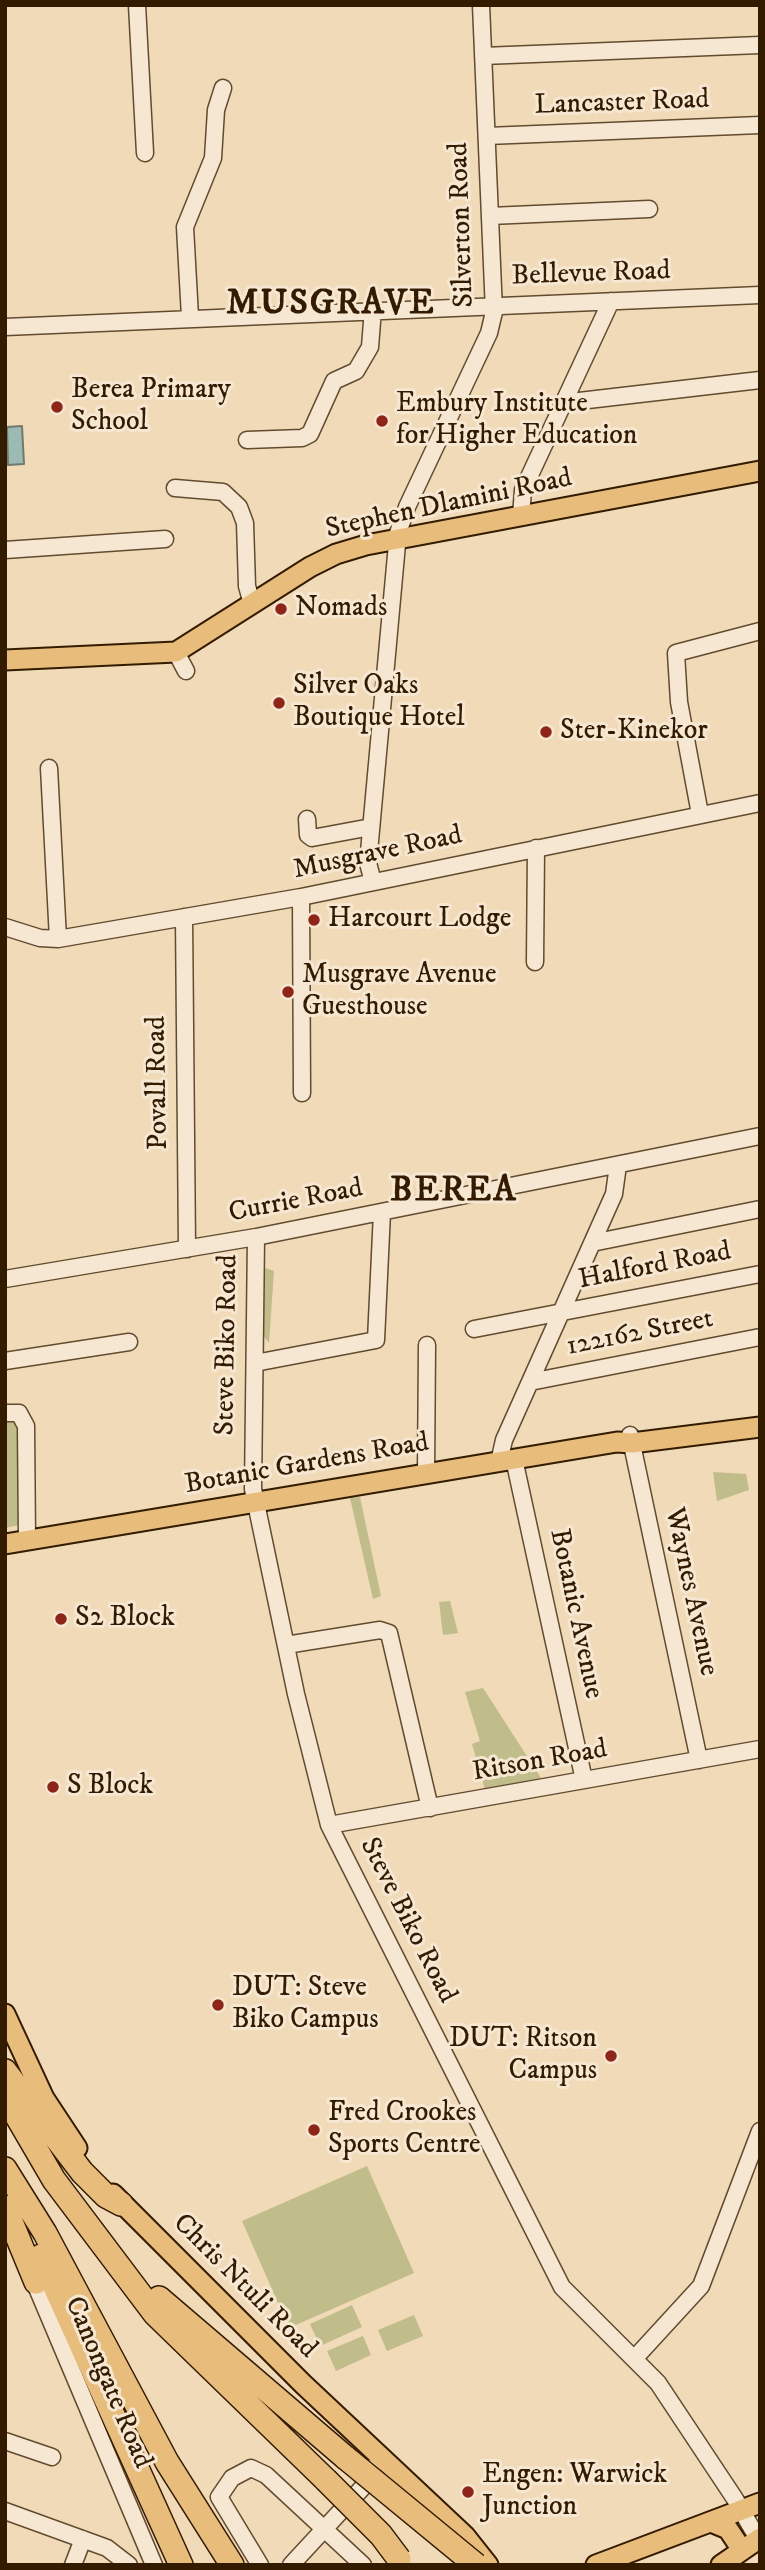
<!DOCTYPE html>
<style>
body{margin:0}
#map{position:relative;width:765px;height:2570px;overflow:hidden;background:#f0dab8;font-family:"IM FELL DW Pica",serif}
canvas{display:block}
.frame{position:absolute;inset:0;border:7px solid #331b00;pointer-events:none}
</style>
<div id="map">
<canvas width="765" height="2570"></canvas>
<div class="frame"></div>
</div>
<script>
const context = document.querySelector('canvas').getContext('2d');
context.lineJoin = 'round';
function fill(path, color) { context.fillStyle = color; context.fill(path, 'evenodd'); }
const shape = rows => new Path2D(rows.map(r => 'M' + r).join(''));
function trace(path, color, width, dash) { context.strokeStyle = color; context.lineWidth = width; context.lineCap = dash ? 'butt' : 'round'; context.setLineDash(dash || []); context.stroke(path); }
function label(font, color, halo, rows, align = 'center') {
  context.font = font + ' "IM FELL DW Pica",serif'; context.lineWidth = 6; context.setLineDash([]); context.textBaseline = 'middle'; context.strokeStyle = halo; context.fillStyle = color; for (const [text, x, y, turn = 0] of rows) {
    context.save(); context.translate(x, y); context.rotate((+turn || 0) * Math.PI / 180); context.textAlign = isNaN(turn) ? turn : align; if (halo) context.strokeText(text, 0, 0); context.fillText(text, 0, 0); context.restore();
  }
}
fill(shape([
 [262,1267,274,1271,269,1343,262,1334],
 [5,1417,13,1417,22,1425,20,1525,5,1528],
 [713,1472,746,1474,749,1490,717,1501],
 [360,1497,381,1596,373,1599,350,1498],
 [450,1601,458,1633,443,1635,439,1602],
 [483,1688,541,1778,485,1790,472,1744,480,1741,465,1692],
 [367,2166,414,2273,289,2328,242,2221],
 [352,2305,362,2327,320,2346,310,2324],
 [414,2315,423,2336,387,2351,378,2330],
 [363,2336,371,2355,336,2371,327,2351]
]), '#c0bd8a');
const water = shape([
 [22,426,24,464,8,465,7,427,22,426]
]);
fill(water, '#9bbab4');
trace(water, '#717a6c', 2);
const minor = shape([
 [137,5,145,153],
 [483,56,760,45],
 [487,136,760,125],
 [490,216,649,209],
 [190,317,185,227,213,158,216,110,223,88],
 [5,327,760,295],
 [562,403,760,380],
 [247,440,302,438,310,434,334,381,356,371,370,347,373,309],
 [175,488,223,492,239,507,245,523,247,586,252,604],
 [521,516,523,490,611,301],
 [5,550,165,539],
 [176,652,186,671],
 [49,768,58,939],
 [700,814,679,702,676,653,760,631],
 [307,819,308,835,312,838,371,827],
 [373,882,368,863,398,533,407,507,489,333,494,312,481,5],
 [301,897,302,1093],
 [184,917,187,1249],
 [5,927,40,938,58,939,301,897,760,803],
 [535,962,536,848],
 [256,1237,253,1489,296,1694,329,1825,562,2287,658,2383,735,2499,758,2539],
 [592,1243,760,1209],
 [5,1279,256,1237,760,1136],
 [474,1329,760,1274],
 [5,1361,129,1342],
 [255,1363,376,1340,382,1212],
 [530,1382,760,1337],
 [5,1413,19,1413,26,1426,27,1540],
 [630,1435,699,1760],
 [514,1459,584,1780],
 [499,1462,504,1440,614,1194,618,1165],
 [426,1474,427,1345],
 [286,1645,380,1630,389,1633,430,1808],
 [329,1825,760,1749],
 [31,2274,154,2565],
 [634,2359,701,2286,760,2131],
 [5,2441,52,2457],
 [5,2511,107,2548,129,2565],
 [73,2565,83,2539],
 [260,2565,219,2497,232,2478,251,2468,266,2475,363,2565],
 [291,2565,364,2486,372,2468]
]);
const major = shape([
 [5,660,176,652,310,567,336,554,366,545,760,471],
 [5,1544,617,1442,632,1443,760,1427],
 [5,2014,44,2098,77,2148],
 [113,2194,303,2384,465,2536,488,2565],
 [711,2522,728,2529,742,2550],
 [596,2565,760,2503],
 [721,2565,760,2538]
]);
const highway = shape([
 [5,2071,82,2172,106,2196,121,2204],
 [5,2096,54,2180,155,2314,326,2480],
 [5,2169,45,2233,167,2462,232,2565],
 [5,2207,36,2282],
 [41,2256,181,2565],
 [159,2298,346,2458]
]);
trace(minor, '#624b2e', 19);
trace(major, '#331b00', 23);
trace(highway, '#331b00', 26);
trace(minor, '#f5e7d1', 16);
trace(major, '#e8bd7c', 19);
trace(highway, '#e8bd7c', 23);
const highwayBridge = shape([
 [346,2458,476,2565],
 [326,2480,381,2535,399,2559]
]);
trace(highwayBridge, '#331b00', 26, []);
trace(highwayBridge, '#e8bd7c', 23);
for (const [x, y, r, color] of [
 [57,407,7,"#8f2418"],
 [382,421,7,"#8f2418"],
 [281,609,7,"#8f2418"],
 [279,703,7,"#8f2418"],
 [546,732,7,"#8f2418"],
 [314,920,7,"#8f2418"],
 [288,992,7,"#8f2418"],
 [61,1619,7,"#8f2418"],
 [53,1787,7,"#8f2418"],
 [218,2005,7,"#8f2418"],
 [611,2056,7,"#8f2418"],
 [314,2130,7,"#8f2418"],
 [468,2492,7,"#8f2418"]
]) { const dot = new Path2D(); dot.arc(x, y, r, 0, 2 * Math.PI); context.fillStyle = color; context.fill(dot); trace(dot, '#f5e7d1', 2.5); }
label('28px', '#331b00', '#f5e7d1', [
 ["Lancaster Road",622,104,-2],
 ["Silverton Road",463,225,-92],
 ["Bellevue Road",591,275,-2],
 ["Stephen Dlamini Road",449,505,-12],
 ["Musgrave Road",378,854,-12],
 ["Povall Road",159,1083,-91],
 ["Currie Road",296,1202,-11],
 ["Halford Road",655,1267,-11],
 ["122162 Street",640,1334,-11],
 ["Steve Biko Road",228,1345,-89],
 ["Botanic Gardens Road",307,1465,-10],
 ["Waynes Avenue",690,1592,78],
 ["Botanic Avenue",575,1614,78],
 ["Ritson Road",540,1762,-10],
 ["Steve Biko Road",407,1921,63],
 ["Chris Ntuli Road",244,2287,45],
 ["Canongate Road",107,2383,67]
]);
label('28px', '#331b00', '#f5e7d1', [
 ["Berea Primary",71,391],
 ["School",71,423],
 ["Embury Institute",396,405],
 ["for Higher Education",396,437],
 ["Nomads",295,609],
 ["Silver Oaks",293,687],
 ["Boutique Hotel",293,719],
 ["Ster-Kinekor",560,732],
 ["Harcourt Lodge",328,920],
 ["Musgrave Avenue",302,976],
 ["Guesthouse",302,1008],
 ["S2 Block",75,1619],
 ["S Block",67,1787],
 ["DUT: Steve",232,1989],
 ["Biko Campus",232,2021],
 ["DUT: Ritson",597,2040,"right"],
 ["Campus",597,2072,"right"],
 ["Fred Crookes",328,2114],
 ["Sports Centre",328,2146],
 ["Engen: Warwick",482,2476],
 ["Junction",482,2508]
], 'left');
context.letterSpacing = '2px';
label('bold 35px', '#331b00', '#f5e7d1', [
 ["MUSGRAVE",331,306],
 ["BEREA",454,1193]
]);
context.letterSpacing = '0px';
</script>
